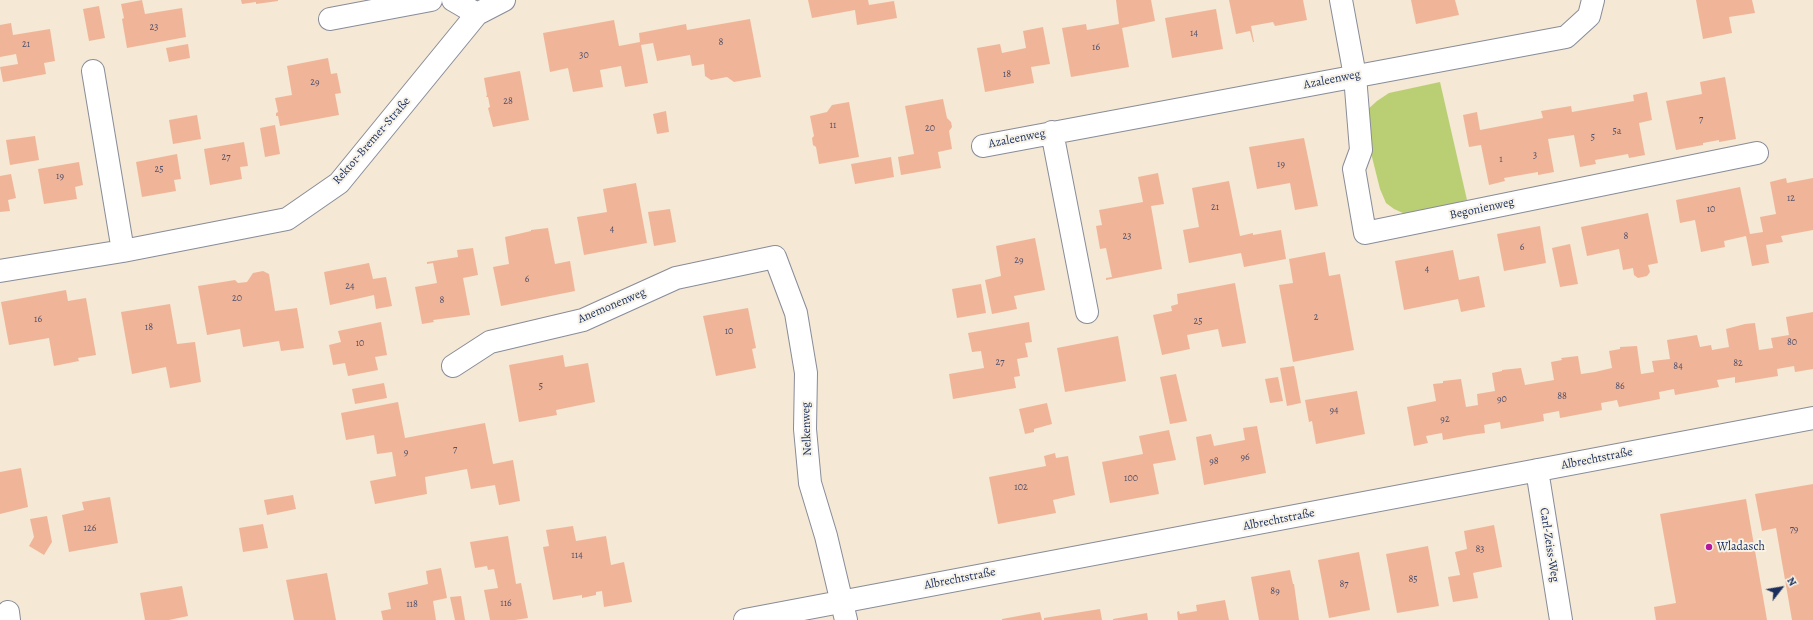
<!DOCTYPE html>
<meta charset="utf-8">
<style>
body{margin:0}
#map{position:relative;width:1813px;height:620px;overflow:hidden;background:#f5e8d4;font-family:Alegreya,serif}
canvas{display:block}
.north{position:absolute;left:1761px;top:568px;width:40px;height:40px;-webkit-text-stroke:3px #f7f3e8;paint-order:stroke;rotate:59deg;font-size:11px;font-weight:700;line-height:16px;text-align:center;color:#1b2f5e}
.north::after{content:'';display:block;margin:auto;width:14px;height:18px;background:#1b2f5e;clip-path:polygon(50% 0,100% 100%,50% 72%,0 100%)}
</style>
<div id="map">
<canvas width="1813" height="620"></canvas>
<div class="north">N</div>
</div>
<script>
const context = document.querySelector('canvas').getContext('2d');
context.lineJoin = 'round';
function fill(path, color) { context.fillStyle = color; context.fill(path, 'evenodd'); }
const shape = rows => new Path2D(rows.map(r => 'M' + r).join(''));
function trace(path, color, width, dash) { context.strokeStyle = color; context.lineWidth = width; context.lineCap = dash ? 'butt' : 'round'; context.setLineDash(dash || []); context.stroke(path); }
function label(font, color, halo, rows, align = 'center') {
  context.font = font + ' Alegreya,serif'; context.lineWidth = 4; context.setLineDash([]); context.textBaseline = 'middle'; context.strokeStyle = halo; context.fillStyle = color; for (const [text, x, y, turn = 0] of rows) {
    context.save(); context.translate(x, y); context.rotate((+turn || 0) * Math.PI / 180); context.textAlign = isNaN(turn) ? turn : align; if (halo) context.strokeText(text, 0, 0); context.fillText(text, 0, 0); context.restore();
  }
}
fill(shape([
 [1440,82,1467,200,1416,213,1403,213,1394,209,1386,203,1380,189,1370,149,1367,110,1377,101,1389,93]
]), '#bacf73');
fill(shape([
 [142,0,145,14,182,8,186,37,127,48,122,19,124,18,121,4],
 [241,0,278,0,278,1,256,4,256,2,242,4],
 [808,0,868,0,869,5,894,1,897,18,857,25,855,10,812,18],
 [1116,0,1151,0,1155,21,1122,28,1129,67,1071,77,1062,28,1086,24,1087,30,1119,24],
 [1229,0,1303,0,1307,20,1275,26,1273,22,1251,26,1254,42,1253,42,1250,31,1236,34],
 [1411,0,1455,0,1459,15,1416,24],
 [1696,0,1752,0,1755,13,1729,17,1732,33,1703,39],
 [99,6,105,38,89,41,83,9],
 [1216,9,1223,49,1172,58,1165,18],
 [750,19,761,77,734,82,727,77,711,80,705,76,704,64,692,66,690,55,657,61,653,43,641,45,648,83,625,87,621,66,600,70,603,87,573,92,568,68,550,72,543,33,614,20,619,46,640,42,639,33,686,24,687,30],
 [11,23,13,35,50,29,55,61,44,63,46,74,3,82,0,67,18,64,16,54,0,57,0,25],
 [1043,27,1050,64,1031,67,1034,83,985,92,977,48,1000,44,1002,53,1026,48,1023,31],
 [188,44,190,58,169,62,166,48],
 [328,58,331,74,337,73,341,93,335,94,339,115,280,126,278,116,276,116,276,113,278,112,275,98,292,95,287,66],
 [520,71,529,120,493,127,488,108,490,107,488,97,486,97,487,95,484,78],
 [1725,77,1736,139,1719,142,1719,140,1703,143,1703,145,1676,150,1666,101,1702,94,1700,82],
 [1647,92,1652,120,1639,123,1645,155,1629,158,1628,154,1595,160,1596,164,1580,167,1574,135,1548,139,1554,172,1538,175,1538,172,1504,178,1505,181,1489,185,1481,145,1469,147,1463,115,1477,112,1480,130,1543,118,1541,111,1571,106,1572,112,1634,101,1633,95],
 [943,99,947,118,951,122,952,127,949,131,952,149,938,152,941,168,901,175,898,157,914,154,905,106],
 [849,102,859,157,819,164,816,147,813,145,812,138,814,136,810,116,827,112,832,105],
 [666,111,669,132,657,134,653,114],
 [197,115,201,139,173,144,169,120],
 [275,125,280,154,265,157,260,128],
 [35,136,39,160,10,165,6,140],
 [1304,138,1318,206,1295,210,1290,183,1257,189,1249,147],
 [244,142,248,166,240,167,242,179,210,185,204,149],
 [177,154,181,179,174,180,176,191,142,197,136,162],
 [891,157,894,177,855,184,851,164],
 [79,162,83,185,75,187,77,199,44,204,38,169],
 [1158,173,1164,204,1151,206,1162,269,1106,280,1106,278,1112,277,1106,248,1100,249,1096,226,1102,225,1099,210,1143,202,1138,177],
 [11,174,16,198,8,200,10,211,0,212,0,176],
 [1786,178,1787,183,1813,178,1813,230,1781,236,1783,242,1766,245,1769,263,1752,266,1746,236,1724,241,1725,247,1701,252,1695,220,1680,223,1676,200,1740,187,1750,234,1763,232,1760,217,1776,214,1770,182],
 [1229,181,1240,236,1253,233,1253,235,1281,230,1286,259,1244,267,1241,253,1189,263,1183,230,1199,227,1192,188],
 [636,183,647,243,584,255,577,217,607,212,603,189],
 [670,209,676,242,654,246,648,212],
 [1648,213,1658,263,1648,265,1650,272,1647,276,1638,278,1634,275,1633,268,1623,270,1619,249,1587,256,1581,227],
 [1540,226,1546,263,1504,271,1497,234],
 [548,228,555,264,570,261,575,291,501,306,493,267,509,264,505,237,531,231,531,230],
 [1035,238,1045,290,1014,296,1017,309,992,314,985,280,1001,276,996,246],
 [1570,244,1578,284,1560,287,1552,248],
 [473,248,478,275,463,278,470,315,433,320,434,322,422,324,415,287,437,283,433,263,427,264,427,262,458,257,457,250],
 [1453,250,1459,280,1479,276,1485,307,1461,312,1458,299,1404,310,1395,261],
 [1325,252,1329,276,1340,274,1354,350,1293,362,1279,285,1293,283,1289,259],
 [369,263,373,279,386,277,392,306,376,309,374,295,330,305,324,272],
 [263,271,269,274,275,311,297,308,304,348,281,351,279,341,243,347,240,329,207,335,198,286,235,280,238,283,247,282,253,273],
 [1235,283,1246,343,1222,347,1218,329,1187,335,1190,349,1162,355,1153,315,1172,311,1171,306,1178,304,1177,294],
 [981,284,986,313,957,318,952,289],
 [66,290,68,301,86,298,96,355,78,358,79,361,54,366,49,338,9,345,1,302],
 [170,304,177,344,195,342,201,382,170,388,166,367,132,374,121,312],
 [748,308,756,348,752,349,756,368,716,376,703,316],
 [1813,312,1813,369,1795,372,1794,366,1777,369,1778,376,1735,383,1735,377,1717,380,1719,387,1675,395,1674,389,1659,392,1660,399,1619,407,1617,400,1601,403,1602,410,1560,418,1559,411,1543,414,1544,421,1501,429,1500,422,1484,425,1485,433,1470,435,1443,440,1442,433,1426,436,1428,443,1414,446,1407,407,1436,401,1433,384,1443,383,1443,381,1461,379,1466,407,1478,405,1477,394,1495,391,1492,373,1502,371,1502,370,1521,368,1525,385,1554,380,1551,362,1562,360,1561,358,1578,356,1581,374,1595,372,1612,368,1609,351,1620,349,1620,347,1637,346,1641,374,1654,372,1652,361,1670,359,1667,340,1697,335,1700,347,1711,345,1712,350,1729,347,1726,329,1745,324,1755,323,1759,350,1773,348,1771,338,1789,335,1786,317],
 [381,322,387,355,375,357,378,370,348,376,345,363,333,365,329,345,341,342,338,331],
 [1029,322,1032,342,1025,343,1028,357,1017,359,1020,376,1014,377,1016,388,953,399,949,374,984,368,981,351,972,352,968,333],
 [1118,336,1126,381,1065,392,1057,348],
 [563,355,565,367,588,363,595,402,556,410,557,415,519,422,509,365],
 [1294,366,1301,403,1287,406,1280,368],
 [1176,374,1187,421,1170,424,1160,377],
 [1278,377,1283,401,1270,403,1265,379],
 [384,383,387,398,355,404,352,389],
 [1357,391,1365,434,1316,444,1312,421,1309,422,1305,400],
 [398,402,405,438,485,423,493,464,513,460,520,501,499,505,495,485,471,489,467,469,425,477,427,494,375,504,370,481,396,476,392,452,377,454,374,435,346,440,341,413],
 [1047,403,1052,424,1034,429,1034,432,1025,434,1019,409],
 [1257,426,1266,473,1204,485,1196,437,1211,434,1214,446,1245,440,1243,428],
 [1169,430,1176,460,1153,464,1159,494,1110,503,1102,462,1143,454,1139,436],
 [1055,453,1056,458,1068,456,1075,495,1053,500,1056,513,998,524,989,477,1046,466,1044,456],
 [21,468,28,507,0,514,0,472],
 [1813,484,1813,620,1792,620,1776,528,1762,531,1755,494],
 [293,495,296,509,267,515,264,500],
 [110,497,118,543,69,552,62,515,84,510,82,502],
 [1746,499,1767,620,1656,620,1654,607,1676,603,1660,514],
 [47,516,52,542,44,555,29,546,34,537,30,519],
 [263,524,268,548,243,552,239,528],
 [1494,525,1502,567,1473,573,1478,598,1453,602,1448,577,1460,575,1455,552,1467,549,1464,531],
 [573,526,576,541,606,536,611,565,624,562,632,602,604,607,602,591,596,592,596,595,582,598,582,595,553,600,543,547,549,546,546,530],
 [508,536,516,584,521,583,528,618,515,620,490,620,484,590,498,588,494,569,488,570,487,566,475,568,470,542],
 [1428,546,1439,606,1397,613,1386,554],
 [1359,552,1370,610,1329,618,1318,560],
 [441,568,447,598,433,601,436,620,383,620,381,611,391,609,388,593,428,584,426,571],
 [1290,570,1293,584,1294,584,1299,620,1259,620,1251,577],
 [327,573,336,620,294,620,286,580],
 [182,586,188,616,169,620,145,620,140,593],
 [461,596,465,620,455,620,450,597],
 [1225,600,1229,620,1178,620,1177,612,1179,611,1180,614,1197,611,1196,605],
 [1100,609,1102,620,1044,620,1044,618],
 [1040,612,1042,620,1002,620,1002,619],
 [1147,613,1148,620,1113,620,1113,619]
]), '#f0b598');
const minor = shape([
 [453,0,477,14],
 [1341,0,1355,76,1361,150,1354,169,1365,233,1757,153],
 [330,19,431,0],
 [93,71,123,251],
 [1052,132,1087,312],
 [983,146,1566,37,1589,16,1593,0],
 [0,271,123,251,287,219,339,183,477,14,504,0],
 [453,366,490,342,583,320,676,278,775,257,796,313,806,373,805,429,810,483,826,536,846,620],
 [1537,470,1561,620],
 [8,612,9,620],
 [745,620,1813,418]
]);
trace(minor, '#888c99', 24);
trace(minor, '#fff', 22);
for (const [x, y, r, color] of [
 [1709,547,4,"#b5179e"]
]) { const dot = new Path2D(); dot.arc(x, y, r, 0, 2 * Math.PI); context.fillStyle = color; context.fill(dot); trace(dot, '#f7f3e8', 1.5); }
label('10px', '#50506c', null, [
 ["23",154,28],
 ["14",1194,34],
 ["8",721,43],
 ["21",26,45],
 ["16",1096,48],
 ["30",584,56],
 ["18",1007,75],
 ["29",315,83],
 ["28",508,102],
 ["7",1701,120],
 ["11",833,126],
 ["20",930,129],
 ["5a",1617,132],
 ["5",1593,138],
 ["3",1535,156],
 ["27",226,158],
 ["1",1501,160],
 ["19",1281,165],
 ["25",159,170],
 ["19",60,177],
 ["12",1791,199],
 ["21",1215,208],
 ["10",1711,210],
 ["4",612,230],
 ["23",1127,237],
 ["8",1626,237],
 ["6",1522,248],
 ["29",1019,261],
 ["4",1427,270],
 ["6",527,280],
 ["24",350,287],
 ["20",237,299],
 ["8",442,301],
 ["2",1316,318],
 ["16",38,320],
 ["25",1198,322],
 ["18",149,328],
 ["10",729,332],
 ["80",1792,343],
 ["10",360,344],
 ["27",1000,363],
 ["82",1738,364],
 ["84",1678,367],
 ["5",541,387],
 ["86",1620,387],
 ["88",1562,397],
 ["90",1502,400],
 ["94",1334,411],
 ["92",1445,420],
 ["7",455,450],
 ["9",406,453],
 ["96",1245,458],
 ["98",1214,462],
 ["100",1131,479],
 ["102",1021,488],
 ["126",90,529],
 ["79",1794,530],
 ["83",1480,550],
 ["114",577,556],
 ["85",1413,580],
 ["87",1344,585],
 ["89",1275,592],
 ["116",506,604],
 ["118",412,605]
]);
label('12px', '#1b2f5e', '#f7f3e8', [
 ["Azaleenweg",1332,80,-11],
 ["Azaleenweg",1017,139,-11],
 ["Rektor-Bremer-Straße",372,141,-49],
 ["Begonienweg",1482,209,-12],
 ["Anemonenweg",612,306,-23],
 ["Nelkenweg",807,429,-92],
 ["Albrechtstraße",1597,459,-11],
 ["Albrechtstraße",1279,520,-11],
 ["Carl-Zeiss-Weg",1549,545,81],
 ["Albrechtstraße",960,579,-11]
]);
label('12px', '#1b2f5e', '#f7f3e8', [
 ["Wladasch",1717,547]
], 'left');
</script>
